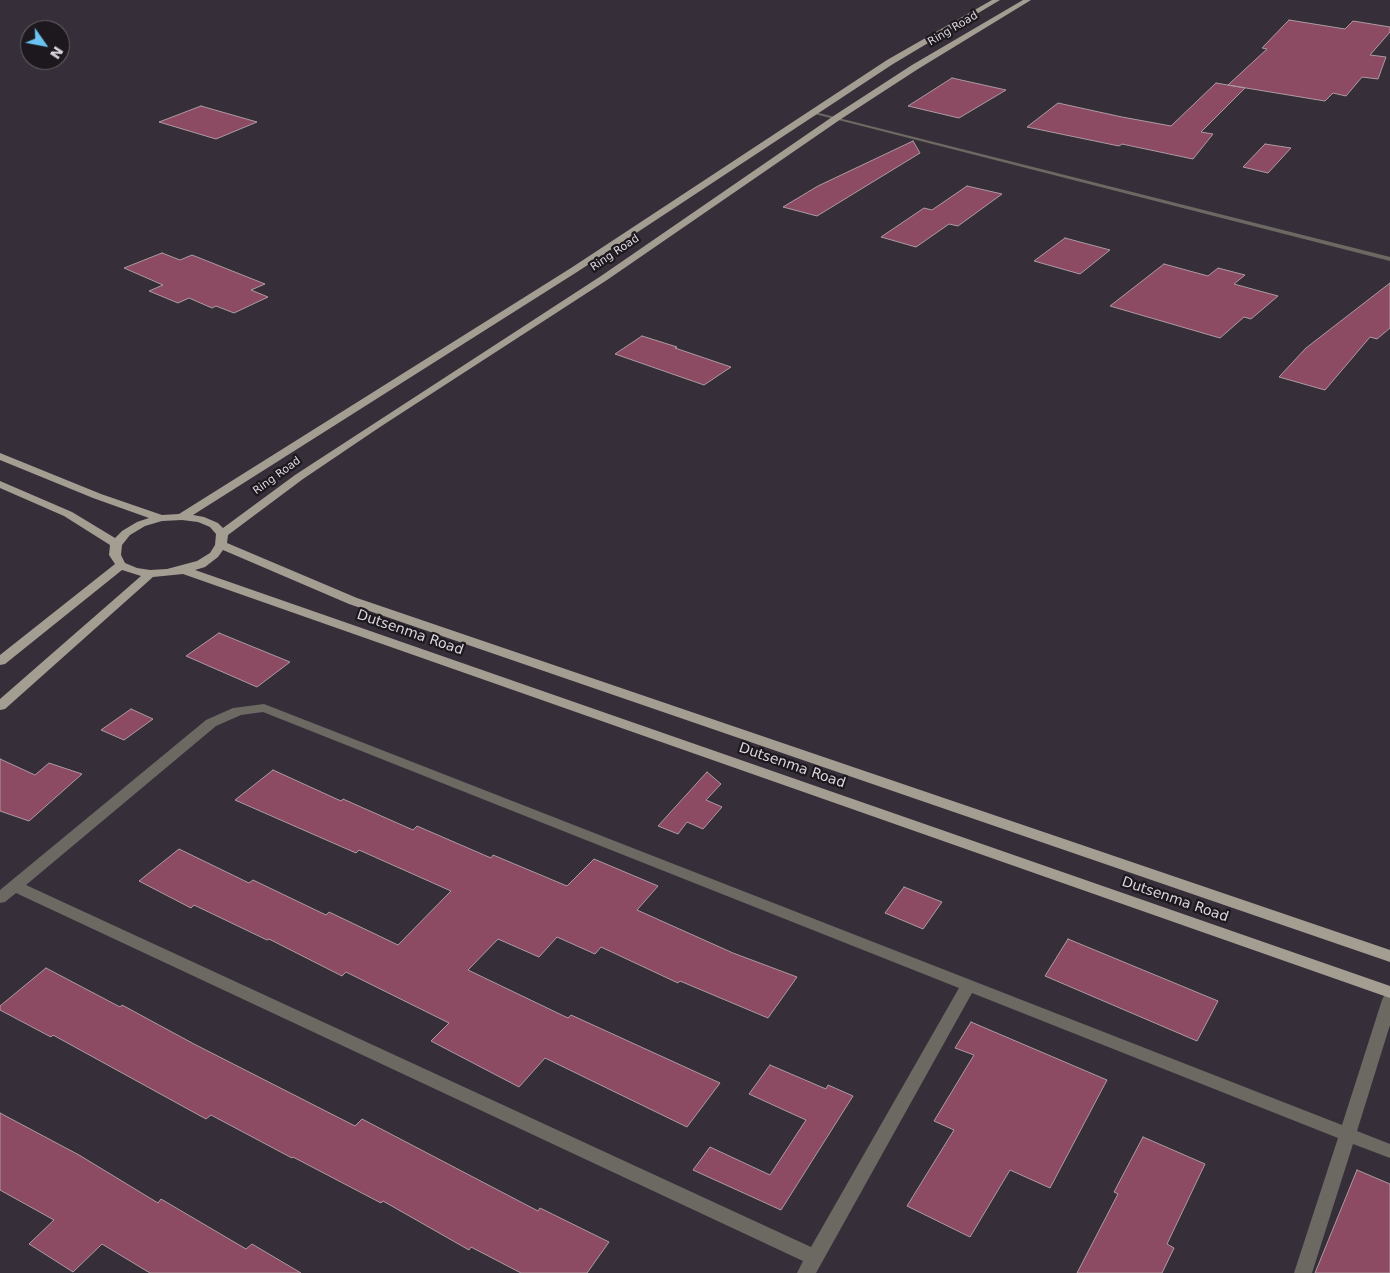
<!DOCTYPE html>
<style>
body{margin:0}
#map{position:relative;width:1390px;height:1273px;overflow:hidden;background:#362f3a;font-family:"DejaVu Sans",sans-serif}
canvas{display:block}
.north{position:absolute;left:20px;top:20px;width:50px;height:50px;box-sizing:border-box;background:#1c181e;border:1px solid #69646b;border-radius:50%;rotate:123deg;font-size:14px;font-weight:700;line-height:20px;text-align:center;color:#dcd7df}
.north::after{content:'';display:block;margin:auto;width:18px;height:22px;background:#6ac3f1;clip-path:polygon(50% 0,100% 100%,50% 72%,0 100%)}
</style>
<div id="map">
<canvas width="1390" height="1273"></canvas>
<div class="north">N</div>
</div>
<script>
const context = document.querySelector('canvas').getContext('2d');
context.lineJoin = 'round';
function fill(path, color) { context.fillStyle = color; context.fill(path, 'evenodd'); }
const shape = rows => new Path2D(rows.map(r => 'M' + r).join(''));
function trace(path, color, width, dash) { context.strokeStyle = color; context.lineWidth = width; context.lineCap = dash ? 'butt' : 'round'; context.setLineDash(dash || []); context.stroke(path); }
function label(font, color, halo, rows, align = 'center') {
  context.font = font + ' "DejaVu Sans",sans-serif'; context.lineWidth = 4.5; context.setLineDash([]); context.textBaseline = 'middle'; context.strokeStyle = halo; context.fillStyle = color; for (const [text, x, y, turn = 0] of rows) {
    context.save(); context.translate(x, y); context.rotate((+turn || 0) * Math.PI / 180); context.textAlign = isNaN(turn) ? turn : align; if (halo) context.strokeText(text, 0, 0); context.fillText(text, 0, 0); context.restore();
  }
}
const building = shape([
 [1289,20,1345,29,1353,21,1390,27,1390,32,1370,55,1386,57,1378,79,1362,77,1346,96,1333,93,1325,101,1228,85,1267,49,1262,48,1289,20],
 [952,78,1006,90,959,118,908,106,952,78],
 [1216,83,1245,88,1201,132,1213,134,1193,159,1122,144,1119,146,1027,127,1058,103,1122,117,1171,126,1216,83],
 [201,106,257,122,216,139,159,122,201,106],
 [913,141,920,153,817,216,783,207,818,186,913,141],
 [1265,144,1291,148,1268,173,1243,167,1265,144],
 [967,186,1002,194,958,226,949,224,916,247,881,237,924,208,932,210,967,186],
 [1065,238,1110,250,1080,274,1034,261,1065,238],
 [162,253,180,260,192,255,265,284,251,290,268,297,234,313,216,306,212,308,189,298,178,303,149,291,163,285,124,268,162,253],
 [1164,264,1208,276,1218,268,1245,275,1234,284,1278,296,1251,319,1244,317,1220,338,1110,306,1164,264],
 [1390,283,1390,328,1377,339,1370,337,1325,390,1279,377,1306,348,1390,283],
 [642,336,677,347,675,348,731,367,704,385,615,354,642,336],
 [219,633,290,662,257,687,186,656,219,633],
 [131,709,153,719,124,740,101,730,131,709],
 [0,759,35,775,49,763,82,774,29,821,0,811,0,759],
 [273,770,341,801,343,799,413,830,417,826,491,858,493,855,567,886,594,859,658,886,637,910,733,953,797,977,768,1018,680,981,678,983,601,947,595,954,557,937,539,957,498,939,468,970,568,1018,571,1015,720,1083,687,1127,545,1058,519,1087,431,1041,449,1023,346,972,342,976,269,939,267,940,194,905,191,908,139,881,179,849,249,883,253,880,326,915,329,912,398,945,451,891,359,850,356,853,235,800,273,770],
 [707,772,721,784,706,800,722,807,703,829,687,822,678,834,658,826,707,772],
 [904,887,942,902,923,929,885,913,904,887],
 [1068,939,1218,1001,1197,1041,1045,976,1068,939],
 [46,968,120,1007,122,1005,194,1044,355,1126,362,1119,538,1211,540,1208,609,1242,587,1273,521,1273,471,1247,469,1250,383,1201,381,1203,293,1157,292,1158,211,1115,206,1119,53,1035,51,1037,0,1010,0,1006,46,968],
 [971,1022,1107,1080,1050,1188,1010,1170,970,1237,907,1206,954,1130,934,1121,974,1055,955,1048,971,1022],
 [770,1065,826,1089,828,1085,853,1096,781,1210,693,1170,710,1147,770,1175,806,1120,749,1094,770,1065],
 [0,1113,79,1155,158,1203,161,1199,246,1249,252,1244,301,1273,150,1273,102,1244,73,1272,29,1244,54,1220,0,1190,0,1113],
 [1143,1137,1205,1164,1167,1244,1174,1248,1162,1273,1077,1273,1118,1194,1114,1192,1143,1137],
 [1357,1170,1390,1184,1390,1273,1315,1273,1357,1170]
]);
fill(building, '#8c4a63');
trace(building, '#ad9ba1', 1);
fill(shape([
 [811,111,1390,257,1390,261,811,113,811,111]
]), '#6c6963');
fill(shape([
 [264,704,1342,1125,1382,1000,1384,996,1390,994,1390,1025,1357,1131,1390,1144,1390,1158,1353,1144,1312,1273,1294,1273,1338,1138,972,993,816,1273,797,1273,803,1261,16,893,5,902,0,903,0,890,206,720,233,708,264,704],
 [263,712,959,988,811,1247,26,885,216,726,241,715,263,712]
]), '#6c6963');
fill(shape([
 [992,0,1000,0,893,64,577,272,193,515,204,517,218,523,223,528,295,475,601,276,835,115,912,65,1023,0,1031,0,918,69,841,119,607,280,380,427,303,479,228,535,227,543,357,598,1390,950,1390,962,349,604,223,550,218,557,205,567,195,570,1390,986,1390,998,183,574,153,577,5,709,0,710,0,699,141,576,122,570,5,664,0,665,0,655,115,564,109,555,110,545,64,516,0,488,0,481,72,512,115,538,122,531,137,522,149,518,93,498,0,460,0,453,101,494,162,515,179,514,571,268,887,60,992,0],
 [182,520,198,522,210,527,216,534,215,545,210,553,197,561,167,569,150,570,137,568,125,563,121,555,122,545,130,535,145,526,162,521,182,520]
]), '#a49e92');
label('11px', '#dcd7df', '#1c181e', [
 ["Ring Road",953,29,-31],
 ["Ring Road",615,253,-34],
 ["Ring Road",277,476,-36]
]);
label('14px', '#dcd7df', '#1c181e', [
 ["Dutsenma Road",410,633,19],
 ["Dutsenma Road",792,766,19],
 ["Dutsenma Road",1175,900,19]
]);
</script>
